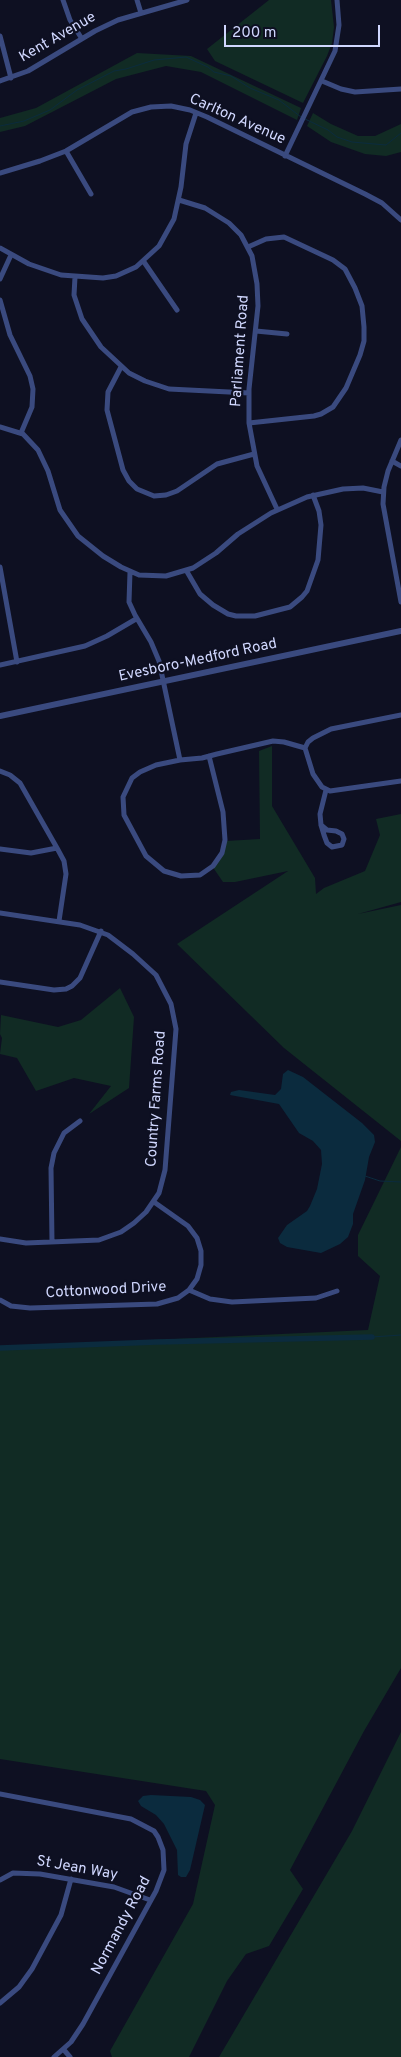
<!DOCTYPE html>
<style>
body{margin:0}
#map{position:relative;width:401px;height:2057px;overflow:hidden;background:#0e1022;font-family:Overpass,sans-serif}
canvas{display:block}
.scale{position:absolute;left:224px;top:25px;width:156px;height:22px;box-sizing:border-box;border:2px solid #d0d7fe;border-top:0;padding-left:6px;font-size:15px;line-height:18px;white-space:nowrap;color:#d0d7fe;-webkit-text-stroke:4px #0e1022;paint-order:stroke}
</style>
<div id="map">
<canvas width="401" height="2057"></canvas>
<div class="scale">200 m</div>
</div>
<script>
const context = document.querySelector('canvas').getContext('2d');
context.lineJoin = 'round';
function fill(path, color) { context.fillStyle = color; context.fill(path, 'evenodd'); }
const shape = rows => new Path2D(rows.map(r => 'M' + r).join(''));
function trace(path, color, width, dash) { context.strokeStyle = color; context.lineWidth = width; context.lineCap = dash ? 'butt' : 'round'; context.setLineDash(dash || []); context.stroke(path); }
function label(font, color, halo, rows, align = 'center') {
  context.font = font + ' Overpass,sans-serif'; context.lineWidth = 4.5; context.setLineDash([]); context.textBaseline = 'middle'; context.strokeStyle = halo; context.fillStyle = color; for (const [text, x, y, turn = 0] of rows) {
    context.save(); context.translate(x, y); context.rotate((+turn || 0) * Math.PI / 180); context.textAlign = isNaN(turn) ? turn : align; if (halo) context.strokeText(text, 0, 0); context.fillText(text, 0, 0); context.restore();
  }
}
fill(shape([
 [269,0,331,0,334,27,332,43,327,56,303,103,215,61,207,49],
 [137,53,191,56,301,108,297,120,201,72,166,66,116,79,25,126,0,132,0,118,36,108],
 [313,113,331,124,358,136,375,136,401,124,401,152,386,156,365,154,331,142,307,126],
 [272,746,272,806,315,878,316,894,324,888,365,871,380,835,376,819,401,814,401,902,358,914,401,905,401,1141,284,1048,177,944,288,871,235,882,223,882,212,866,226,841,260,839,259,751],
 [120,988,134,1017,129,1088,89,1114,111,1086,74,1078,36,1091,17,1058,0,1054,2,1038,0,1034,1,1015,58,1027,81,1020],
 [401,1147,401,1668,364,1731,290,1870,303,1889,269,1946,246,1954,227,1981,189,2057,112,2057,110,2051,193,1904,215,1805,206,1791,0,1759,0,1347,368,1330,380,1276,358,1256,358,1235],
 [401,1732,401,2057,219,2057,352,1831]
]), '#112b24');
fill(shape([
 [288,1070,303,1077,362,1123,374,1135,375,1142,369,1157,365,1180,353,1214,353,1224,348,1237,340,1244,321,1253,287,1247,280,1243,278,1238,287,1225,307,1211,310,1206,317,1189,322,1164,321,1150,313,1141,299,1133,279,1104,230,1095,231,1092,239,1090,275,1095,281,1089,283,1074],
 [151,1795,191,1797,200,1800,205,1805,190,1870,186,1877,181,1877,178,1875,177,1850,164,1824,156,1815,141,1806,138,1801,143,1796]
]), '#0b2b3e');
trace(shape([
 [305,119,328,130,337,137,352,142,386,145,401,133],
 [0,126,24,121,50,110,77,90,114,71,126,69,154,60,186,57,208,67,214,72,231,76,250,88,279,100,301,117],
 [365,1176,380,1181,401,1182],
 [372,1337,401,1335]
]), '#0b2b3e', 1);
trace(shape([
 [0,1348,157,1342,372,1337]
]), '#0b2b3e', 5.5);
trace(shape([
 [63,0,70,20,82,39],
 [137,0,141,13],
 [0,36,11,78],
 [0,81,28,71,95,31,118,20,187,0],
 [322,81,341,89,355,92,401,89],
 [66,151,91,194],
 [285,156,335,51,339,25,337,0],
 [0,173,40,161,66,151,132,112,151,107,171,106,190,110,207,117,365,194,382,203,401,220],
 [179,200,205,208,229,223,241,235,252,256,257,284,258,306,249,389,249,423,257,466,277,509],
 [248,247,266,239,284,237,333,260,345,269,355,288,362,306,364,327,364,341,360,355,346,388,333,407,321,414,314,416,249,423],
 [0,248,29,264,61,275,103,278,116,276,136,267,159,246,174,219,181,187,186,144,196,113],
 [144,262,177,310],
 [75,277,74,295,82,319,101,347,129,373,145,381,169,389,249,393],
 [0,279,11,255],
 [0,300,10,335,30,376,33,389,32,407,21,433],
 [256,331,287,334],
 [121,367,108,392,107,410,123,470,129,481,137,489,154,496,166,495,177,491,217,464,254,454],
 [0,427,23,434,38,450,48,471,60,510,78,536,103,556,121,567,139,575,166,576,193,568,216,553,238,534,271,513,307,497,343,489,363,488,383,492],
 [401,440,388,471,384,487,383,504,401,602],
 [392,461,401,466],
 [0,567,17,662],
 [186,570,200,594,213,605,228,614,236,616,255,616,290,607,302,597,307,591,318,560,321,525,319,511,313,495],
 [130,572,129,602,135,615,151,642,159,661,180,760],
 [0,665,85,646,107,636,136,619],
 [401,715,331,729,313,738,308,742,305,748,313,774,322,787,330,791,401,781],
 [209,756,223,812,225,840,222,853,213,866,200,875,181,876,164,871,146,856,124,815,123,797,132,778,140,772,156,765,180,760,202,758,217,754,273,741,284,742,305,748],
 [0,771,10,775,20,783,57,848,31,853,0,849],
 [321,825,327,830,336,831,342,834,344,839,342,845,332,847,327,843,324,835,321,825,320,814,326,790],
 [57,848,64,861,66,874,59,921],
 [0,913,80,925,108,935,133,954,156,975,171,1004,176,1029,165,1170,159,1193,146,1212,134,1223,121,1232,99,1240,26,1243,0,1239],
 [0,982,54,990,66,989,72,986,80,978,101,931],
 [52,1242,51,1168,54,1153,64,1133,80,1121],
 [189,1290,210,1299,232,1302,316,1298,337,1291],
 [0,1300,11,1306,30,1308,157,1304,178,1298,189,1290,197,1279,201,1265,201,1251,197,1238,188,1226,154,1202],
 [0,1794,131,1819,154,1831,158,1837,163,1850,164,1870,156,1891,83,2024,71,2042,54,2057],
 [0,1880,13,1873,40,1874,114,1887,150,1900],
 [0,2003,19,1987,32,1969,61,1915,71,1879],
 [64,2050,70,2057]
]), '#3a4a7f', 5);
trace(shape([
 [0,716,401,631]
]), '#3a4a7f', 6);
label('15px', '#d0d7fe', '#0e1022', [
 ["Kent Avenue",58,38,-30],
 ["Carlton Avenue",237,120,24],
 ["Parliament Road",241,351,-86],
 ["Evesboro-Medford Road",198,661,-12],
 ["Country Farms Road",157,1099,-86],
 ["Cottonwood Drive",106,1291,-3],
 ["St Jean Way",77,1869,10],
 ["Normandy Road",122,1926,-62]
]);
</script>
